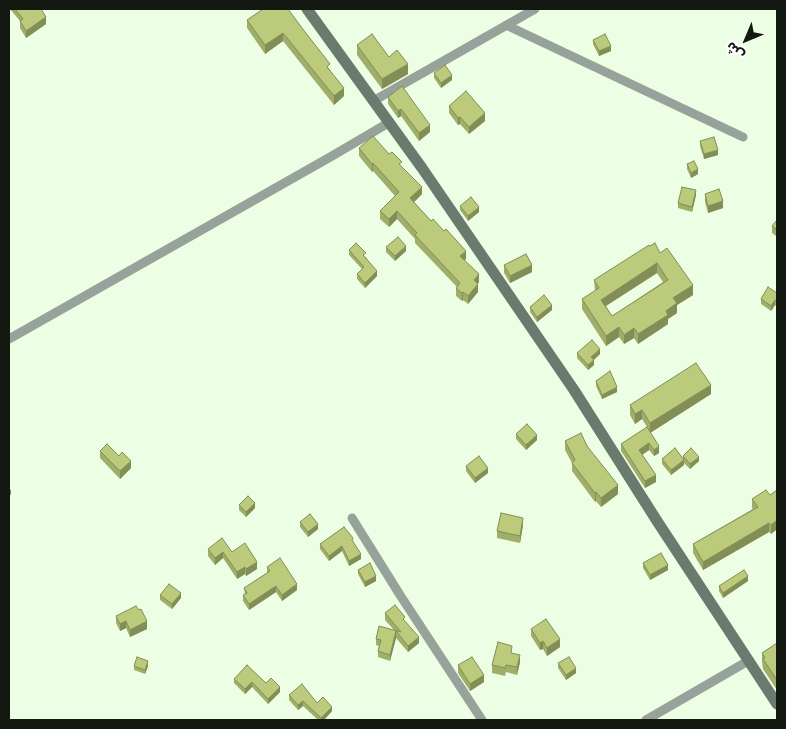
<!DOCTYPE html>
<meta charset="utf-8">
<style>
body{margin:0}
#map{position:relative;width:786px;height:729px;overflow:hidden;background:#ecfee3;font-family:"Fira Sans Condensed","Noto Sans Arabic",sans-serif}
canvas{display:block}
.frame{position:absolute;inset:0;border:10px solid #131910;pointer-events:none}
.north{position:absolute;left:721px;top:15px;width:50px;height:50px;-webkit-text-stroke:4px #fff;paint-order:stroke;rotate:225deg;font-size:14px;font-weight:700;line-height:20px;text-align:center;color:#131910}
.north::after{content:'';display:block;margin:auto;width:18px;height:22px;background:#131910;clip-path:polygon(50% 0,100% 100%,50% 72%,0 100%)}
</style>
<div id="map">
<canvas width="786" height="729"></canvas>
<div class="frame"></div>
<div class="north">ش</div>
</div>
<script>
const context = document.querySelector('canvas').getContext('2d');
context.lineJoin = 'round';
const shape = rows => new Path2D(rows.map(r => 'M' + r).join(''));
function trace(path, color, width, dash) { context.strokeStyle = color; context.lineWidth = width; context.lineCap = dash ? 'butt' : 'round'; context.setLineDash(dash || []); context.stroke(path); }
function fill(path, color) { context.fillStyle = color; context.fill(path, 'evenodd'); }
trace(shape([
 [506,25,743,137],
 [375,100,535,9],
 [9,339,332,156,390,122],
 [352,518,400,595,482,720],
 [646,720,748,661]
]), '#97a39a', 9);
trace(shape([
 [307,9,422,168,574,390,657,521,777,704]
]), '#6a7a6e', 11);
fill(shape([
 [10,9,41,9,46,24,26,38,20,28,20,21],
 [247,20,302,28,330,70,344,96,334,105,283,41,265,54,247,28],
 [593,40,611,51,599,56,593,44],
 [357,45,389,57,408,74,382,89,357,55],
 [434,73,452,80,441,88,434,78],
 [388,97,430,132,419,141,401,116,398,118,388,104],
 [449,106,485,121,469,134,460,124,458,125,449,113],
 [700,141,718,155,704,159,700,146],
 [359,148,389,154,402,167,422,194,414,202,466,259,464,260,479,282,478,284,478,292,468,304,463,300,462,301,456,296,456,288,457,287,415,243,415,239,397,219,389,227,380,219,380,211,395,196,373,171,372,172,359,156],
 [687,164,698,174,691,178,687,169],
 [705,194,723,208,708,213,705,202],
 [696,195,692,212,678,208,678,203],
 [460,206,479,212,468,221,460,210],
 [777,220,777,241,776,240,776,236,772,233,772,226],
 [650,246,660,253,693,295,677,305,677,313,668,319,668,324,638,344,634,338,624,344,619,337,606,346,582,309,582,299,595,291,594,280],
 [657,273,663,282,612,316,606,306],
 [386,247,406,251,395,261,386,252],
 [349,250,366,257,377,276,365,288,357,279,357,274,362,269,349,255],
 [504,265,532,272,510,283,504,273],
 [777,293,777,307,775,305,771,311,761,304,761,299],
 [530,307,552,310,537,322,530,312],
 [577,353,600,354,594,360,594,365,588,370,577,358],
 [596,381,617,392,602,399,596,386],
 [711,394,650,433,659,453,654,456,649,450,642,455,656,482,645,488,621,451,621,444,647,427,642,419,635,424,630,415,630,405],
 [516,434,537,440,526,450,516,439],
 [565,441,587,446,618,494,601,507,596,501,595,502,572,471,572,463,565,450],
 [100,451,119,456,131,468,120,479,100,458],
 [683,456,699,461,690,469,684,463,684,465,671,475,662,464,662,459,683,458],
 [466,466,488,473,475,483,466,471],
 [777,490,777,531,776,530,771,534,769,532,703,570,693,553,693,544,753,509,752,508,752,499,770,495],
 [239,505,255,508,246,517,239,510],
 [300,522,318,529,308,537,300,527],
 [523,525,520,543,497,538,497,531],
 [353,542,361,559,349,566,342,551,329,561,320,549,320,544],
 [208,549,232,552,257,569,246,576,245,574,237,579,223,558,215,565,208,556],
 [643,563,668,570,650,580,643,568],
 [267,567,297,590,282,601,276,592,249,610,243,601,243,595,245,595,244,588,267,573],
 [358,570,376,581,365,587,358,574],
 [748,581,723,598,719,591,719,586],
 [160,595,181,598,172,609,160,600],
 [385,613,405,622,419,643,408,652,396,638,390,661,378,657,378,651,379,646,376,645,376,639,394,630,385,620],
 [116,616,147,629,130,637,126,628,120,631,116,623],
 [531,629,560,647,547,656,543,649,540,650,531,636],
 [777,643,777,690,763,669,762,662,762,653],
 [512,653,520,662,517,675,506,672,505,676,492,673,492,665],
 [558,663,576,673,566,680,558,668],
 [458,665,484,682,470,691,458,673],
 [134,666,148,666,145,674,134,670],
 [234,679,266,683,280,692,268,704,252,687,245,694,234,683],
 [289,695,317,703,332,711,324,720,318,720,303,706,298,710,289,700]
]), '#a1ae6a');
fill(shape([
 [46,17,46,24,26,38,26,31],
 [283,33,283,41,265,54,265,45],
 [611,46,611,51,599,56,599,51],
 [408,64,408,74,382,89,382,79],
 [452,75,452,80,441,88,441,83],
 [344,88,344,96,334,105,334,96],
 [401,109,401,116,398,118,398,111],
 [485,113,485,121,469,134,469,127],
 [460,117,460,124,458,125,458,118],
 [430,125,430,132,419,141,419,133],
 [718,150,718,155,704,159,704,154],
 [373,163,373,171,372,172,372,164],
 [698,169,698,174,691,178,691,173],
 [422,187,422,194,410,206,410,198],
 [696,190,696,195,692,212,692,207],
 [723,201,723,208,708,213,708,206],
 [479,207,479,212,468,221,468,216],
 [397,211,397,219,389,227,389,219],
 [406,246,406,251,395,261,395,256],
 [466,251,466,259,460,264,460,256],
 [657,263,657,273,601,309,601,300],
 [532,265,532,272,510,283,510,276],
 [377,271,377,276,365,288,365,283],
 [479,274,479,282,474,288,474,280],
 [478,284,478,292,468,304,468,296],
 [693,285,693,295,677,305,677,313,668,319,668,324,638,344,638,334,666,311,673,298],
 [463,292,463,300,462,301,462,293],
 [775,300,775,305,771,311,771,306],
 [552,305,552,310,537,322,537,317],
 [619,327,619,337,606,346,606,336],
 [634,328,634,338,624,344,624,335],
 [600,349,600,354,591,362,591,357],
 [594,360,594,365,588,370,588,365],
 [711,385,711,394,650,433,650,423],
 [617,387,617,392,602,399,602,395],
 [642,410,642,419,635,424,635,414],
 [537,435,537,440,526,450,526,445],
 [649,443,649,450,639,457,639,450],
 [659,446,659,453,654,456,654,450],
 [699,457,699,461,690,469,690,464],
 [684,460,684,465,671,475,671,470],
 [131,461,131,468,120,479,120,471],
 [488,468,488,473,475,483,475,478],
 [656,475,656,482,645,488,645,481],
 [618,485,618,494,601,507,601,498],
 [11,489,11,494,9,497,9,492],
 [596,492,596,501,595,502,595,493],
 [255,503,255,508,246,517,246,512],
 [523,518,523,525,520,543,520,536],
 [776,521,776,530,771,534,771,525],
 [769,523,769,532,703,570,703,562],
 [318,524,318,529,308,537,308,532],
 [342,546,342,551,329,561,329,556],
 [223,552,223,558,215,565,215,558],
 [361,554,361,559,349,566,349,561],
 [257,562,257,569,246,576,246,569],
 [668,565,668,570,650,580,650,575],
 [245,567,245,574,237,579,237,572],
 [376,576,376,581,365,587,365,582],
 [748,576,748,581,723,598,723,593],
 [297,584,297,590,282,601,282,595],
 [276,586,276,592,249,610,249,604],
 [181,593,181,598,172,609,172,604],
 [126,621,126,628,120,631,120,624],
 [147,621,147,629,130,637,130,630],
 [396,631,396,638,390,661,390,655],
 [419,637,419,643,408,652,408,646],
 [560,639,560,647,547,656,547,648],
 [543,641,543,649,540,650,540,643],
 [520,655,520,662,517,675,517,667],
 [148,661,148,666,145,674,145,670],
 [576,668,576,673,566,680,566,675],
 [484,675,484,682,470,691,470,684],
 [252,682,252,687,245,694,245,689],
 [280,687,280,692,268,704,268,699],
 [303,701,303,706,298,710,298,705],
 [332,707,332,711,324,720,321,720,321,718]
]), '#838d56');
const building = shape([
 [15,9,41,9,46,17,26,31,20,21,23,19,15,9],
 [263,9,288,9,302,28,330,64,327,67,344,88,334,96,283,33,265,45,247,20,263,9],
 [372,34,389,57,397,50,408,64,382,79,357,45,372,34],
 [605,34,611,46,599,51,593,40,605,34],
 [445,65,452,75,441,83,434,73,445,65],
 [402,86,430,125,419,133,401,109,398,111,388,97,402,86],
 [466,91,485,113,469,127,460,117,458,118,449,106,466,91],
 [373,136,389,154,392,152,402,162,399,164,422,187,410,198,431,221,433,219,444,231,446,229,466,251,460,256,479,274,474,280,478,284,468,296,463,292,462,293,456,288,460,283,415,235,417,233,397,211,389,219,380,211,399,192,373,163,372,164,359,148,373,136],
 [714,137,718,150,704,154,700,141,714,137],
 [694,161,698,169,691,173,687,164,694,161],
 [682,187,696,190,692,207,678,203,682,187],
 [719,189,723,201,708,206,705,194,719,189],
 [471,197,479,207,468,216,460,206,471,197],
 [777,220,777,230,772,226,777,220],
 [398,237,406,246,395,256,386,247,398,237],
 [356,243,366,253,363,255,377,271,365,283,357,274,364,267,349,250,356,243],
 [655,243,660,253,667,248,693,285,673,298,677,303,666,311,668,315,638,334,634,328,624,335,619,327,606,336,582,299,599,288,594,280,649,245,650,246,655,243],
 [657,263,668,280,612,316,601,300,657,263],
 [526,254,532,265,510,276,504,265,526,254],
 [768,287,777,293,777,302,775,300,771,306,761,299,768,287],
 [544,295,552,305,537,317,530,307,544,295],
 [592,340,600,349,591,357,594,360,588,365,577,353,592,340],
 [696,363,711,385,650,423,642,410,635,414,630,405,696,363],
 [610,371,617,387,602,395,596,381,610,371],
 [527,424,537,435,526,445,516,434,527,424],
 [647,427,659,446,654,450,649,443,639,450,656,475,645,481,621,444,647,427],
 [581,433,587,446,618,485,601,498,596,492,595,493,572,463,575,460,565,441,581,433],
 [107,444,119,456,122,452,131,461,120,471,100,451,107,444],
 [675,448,684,460,671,470,662,459,675,448],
 [691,448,699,457,690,464,683,456,691,448],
 [479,456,488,468,475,478,466,466,479,456],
 [766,490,770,495,777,490,777,523,776,521,771,525,769,523,703,562,693,544,758,507,752,499,766,490],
 [248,496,255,503,246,512,239,505,248,496],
 [501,513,523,518,520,536,497,531,501,513],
 [310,514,318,524,308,532,300,522,310,514],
 [344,527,353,538,352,540,361,554,349,561,342,546,329,556,320,544,344,527],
 [222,538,232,552,245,543,257,562,246,569,245,567,237,572,223,552,215,558,208,549,222,538],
 [661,553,668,565,650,575,643,563,661,553],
 [280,558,297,584,282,595,276,586,249,604,243,595,247,593,244,588,270,571,267,567,280,558],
 [370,563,376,576,365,582,358,570,370,563],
 [744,570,748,576,723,593,719,586,744,570],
 [169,584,181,593,172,604,160,595,169,584],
 [395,605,405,617,403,619,419,637,408,646,396,631,390,655,378,651,381,640,376,639,379,626,401,632,385,613,395,605],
 [136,606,139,610,141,609,147,621,130,630,126,621,120,624,116,616,136,606],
 [546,619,560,639,547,648,543,641,540,643,531,629,546,619],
 [498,642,512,646,511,653,520,655,517,667,506,665,505,668,492,665,498,642],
 [777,643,777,680,763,659,765,658,762,653,777,643],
 [137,657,148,661,145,670,134,666,137,657],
 [472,657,484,675,470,684,458,665,472,657],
 [569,657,576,668,566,675,558,663,569,657],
 [247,665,266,683,271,678,280,687,268,699,252,682,245,689,234,679,247,665],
 [302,684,317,703,323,697,332,707,321,718,303,701,298,705,289,695,302,684]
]);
fill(building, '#bbca7b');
trace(building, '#838d56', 1);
</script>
